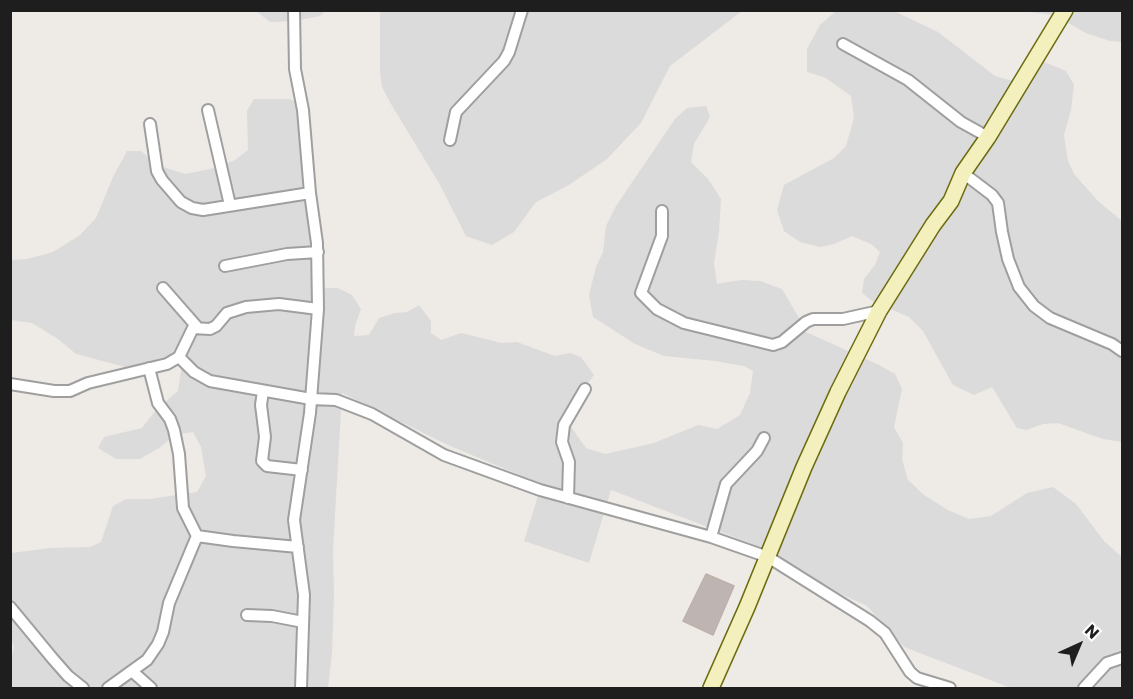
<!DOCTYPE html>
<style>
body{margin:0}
#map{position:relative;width:1133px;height:699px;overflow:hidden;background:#eeeae5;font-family:Poppins,sans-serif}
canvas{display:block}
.frame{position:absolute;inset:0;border:12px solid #1e1e1e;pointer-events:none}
.north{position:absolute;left:1049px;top:615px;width:60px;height:60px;-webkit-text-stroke:4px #fff;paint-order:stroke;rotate:44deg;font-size:16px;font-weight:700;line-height:24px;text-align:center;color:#1e1e1e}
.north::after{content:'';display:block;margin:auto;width:21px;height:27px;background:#1e1e1e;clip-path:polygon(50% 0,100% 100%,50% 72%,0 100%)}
</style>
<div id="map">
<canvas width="1133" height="699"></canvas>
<div class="frame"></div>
<div class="north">N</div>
</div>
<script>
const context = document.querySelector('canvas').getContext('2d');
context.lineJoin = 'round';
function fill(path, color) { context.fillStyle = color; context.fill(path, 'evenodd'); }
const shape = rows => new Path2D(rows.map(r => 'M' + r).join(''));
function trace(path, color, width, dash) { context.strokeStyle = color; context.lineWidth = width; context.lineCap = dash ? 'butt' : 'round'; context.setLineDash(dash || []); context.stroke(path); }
fill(shape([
 [380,10,742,11,670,66,641,123,607,159,569,185,536,202,514,232,492,245,466,236,439,183,391,104,382,87,380,73],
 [256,11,325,11,320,16,294,21,270,22],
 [836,11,894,11,938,32,995,76,1025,84,1042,61,1066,71,1074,85,1071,110,1064,135,1068,161,1074,174,1098,201,1122,221,1122,442,1103,439,1058,423,1043,424,1026,430,1017,428,992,387,974,395,953,385,923,331,909,317,872,301,862,293,864,279,875,265,880,252,871,244,852,236,834,244,820,247,800,242,784,231,777,210,784,185,834,158,846,146,854,118,851,96,826,78,807,72,807,49,820,25],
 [1022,11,1122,11,1122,42,1110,41,1086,33,1054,15],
 [254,99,290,99,303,106,310,171,319,214,323,259,322,288,338,288,352,295,361,309,355,326,354,336,369,335,379,318,395,313,407,312,419,305,431,321,431,333,441,340,461,333,502,343,517,342,555,356,570,353,581,357,594,375,582,391,571,411,571,427,586,448,605,454,654,443,698,425,717,429,740,415,750,393,753,371,744,366,715,361,664,356,635,344,593,317,589,295,596,267,603,252,606,226,616,206,675,119,687,108,706,106,710,117,694,144,691,162,708,179,721,199,719,232,714,263,717,284,741,280,760,281,782,289,799,318,804,331,879,365,895,374,902,389,894,427,903,443,902,459,908,480,924,495,948,510,969,519,991,516,1027,493,1053,487,1076,504,1104,541,1122,557,1122,688,1011,688,904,647,867,606,839,593,760,547,611,490,589,563,524,541,538,496,536,482,448,445,342,393,333,550,334,596,332,652,328,688,11,688,11,662,14,646,11,642,11,553,50,548,90,547,101,542,113,506,126,499,150,499,197,492,206,476,201,447,193,432,175,435,159,448,140,459,116,459,98,448,104,437,142,428,156,410,178,391,181,371,181,361,165,357,129,368,76,354,58,339,32,323,11,320,11,260,27,259,53,252,80,235,96,218,113,177,127,151,141,151,157,165,185,174,215,168,235,160,248,150,247,111]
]), '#dcdbdb');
const building = shape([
 [706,574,734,586,713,635,683,621,706,574]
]);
fill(building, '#beb5b2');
trace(building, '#beb0a9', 1.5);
const street = shape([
 [294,10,295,69,303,110,310,193],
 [843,44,908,80,961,122,988,137],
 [208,110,230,205],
 [150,124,157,171,162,180,181,202,192,208,203,210,310,193,317,243,318,309,310,413,294,520,304,595,301,688],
 [450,140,456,112,504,61,509,52,522,10],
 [963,173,992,195,998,203,1002,232,1008,259,1019,287,1034,306,1050,318,1112,344,1122,351],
 [662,211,662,236,641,293,657,309,684,323,773,345,782,342,806,322,813,319,843,319,879,311],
 [225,266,287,254,318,252],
 [163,288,198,328],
 [179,357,194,372,210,381,311,399,336,400,372,414,444,455,540,490,711,537,768,557,870,621,885,633,910,672,917,678,950,688],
 [149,368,158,403,170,419,174,430,179,454,183,508,197,536],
 [10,384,54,391,70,391,88,383,167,364,179,357,193,328,210,329,216,326,227,313,246,307,279,304,318,309],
 [263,391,261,405,265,437,262,461,267,466,302,470],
 [568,498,569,462,562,442,564,425,585,389],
 [197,536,233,541,298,547],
 [711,537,726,484,757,451,764,438],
 [10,607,53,659,68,676,83,688],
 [247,615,272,616,303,622],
 [133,672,151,688],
 [108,688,147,660,158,644,163,632,169,603,197,536],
 [1084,688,1107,663,1122,658]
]);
const secondary = shape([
 [711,688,747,607,804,467,838,392,879,311,933,225,951,201,963,173,988,137,1065,10]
]);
trace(street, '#9f9f9f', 14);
trace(secondary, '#6b6b0f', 18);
trace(street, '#fff', 10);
trace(secondary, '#f3f0bd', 15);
</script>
